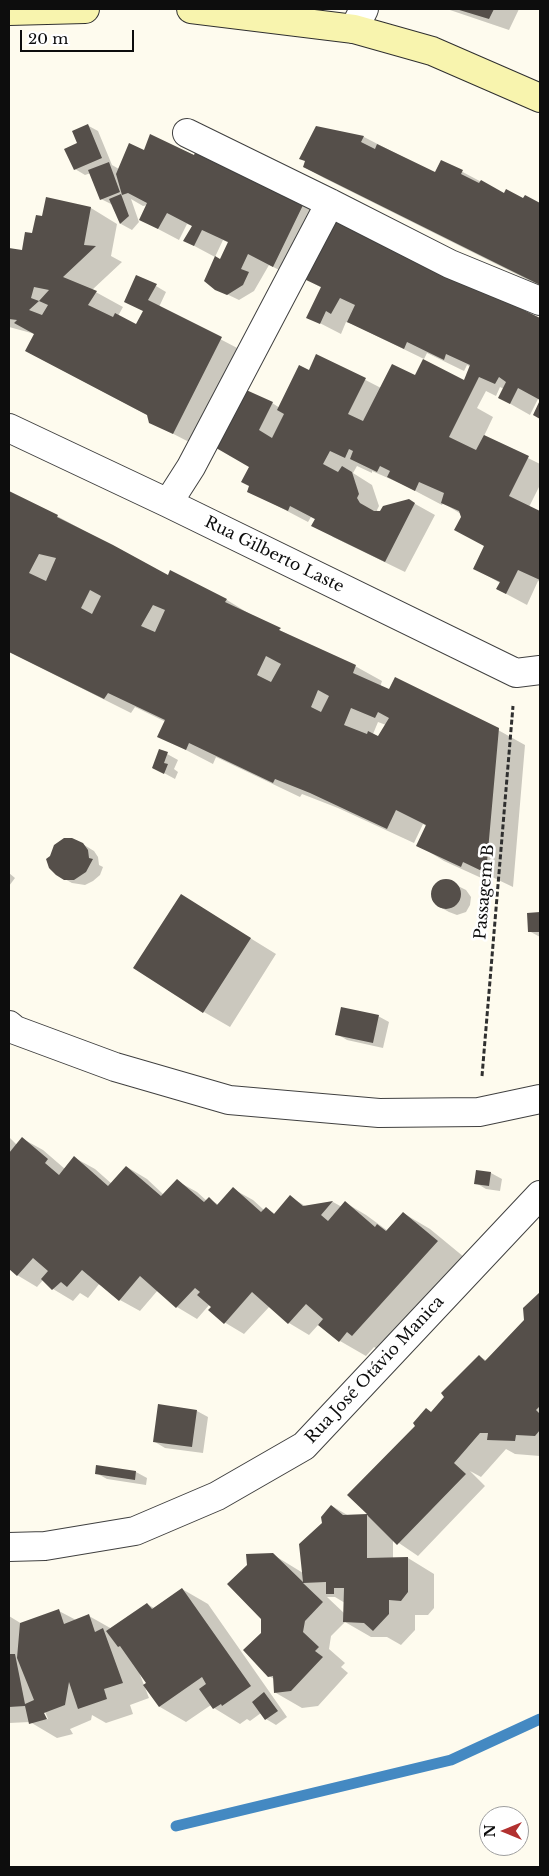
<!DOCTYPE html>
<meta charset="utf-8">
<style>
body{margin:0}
#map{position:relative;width:549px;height:1876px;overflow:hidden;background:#fefbee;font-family:"Libre Baskerville",serif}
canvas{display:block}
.frame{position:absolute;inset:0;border:10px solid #0d0d0d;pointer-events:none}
.north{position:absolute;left:479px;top:1806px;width:50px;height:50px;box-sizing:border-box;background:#fff;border:1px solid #9e9e9e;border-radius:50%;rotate:270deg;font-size:14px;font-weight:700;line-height:20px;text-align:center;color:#0d0d0d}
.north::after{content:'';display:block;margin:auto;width:18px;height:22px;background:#b23130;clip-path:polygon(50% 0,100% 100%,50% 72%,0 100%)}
.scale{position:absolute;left:20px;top:30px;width:114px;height:22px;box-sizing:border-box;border:2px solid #0d0d0d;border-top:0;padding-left:6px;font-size:15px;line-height:18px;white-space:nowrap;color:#0d0d0d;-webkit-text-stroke:4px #fff;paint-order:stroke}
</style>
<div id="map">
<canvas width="549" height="1876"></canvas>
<div class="frame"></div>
<div class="north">N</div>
<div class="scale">20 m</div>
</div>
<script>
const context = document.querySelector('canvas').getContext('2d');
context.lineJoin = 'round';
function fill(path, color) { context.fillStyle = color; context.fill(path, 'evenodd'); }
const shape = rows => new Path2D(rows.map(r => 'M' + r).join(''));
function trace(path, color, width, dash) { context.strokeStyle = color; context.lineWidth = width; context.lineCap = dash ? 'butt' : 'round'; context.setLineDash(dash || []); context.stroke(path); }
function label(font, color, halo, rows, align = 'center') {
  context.font = font + ' "Libre Baskerville",serif'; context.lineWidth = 5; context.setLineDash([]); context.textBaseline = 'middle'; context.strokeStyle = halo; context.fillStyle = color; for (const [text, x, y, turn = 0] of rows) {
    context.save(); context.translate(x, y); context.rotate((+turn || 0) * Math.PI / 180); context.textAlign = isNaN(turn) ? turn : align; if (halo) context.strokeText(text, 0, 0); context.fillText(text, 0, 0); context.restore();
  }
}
fill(shape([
 [447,9,519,9,509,30],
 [87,125,98,131,112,165,119,169,145,151,151,136,325,214,294,277,269,265,254,291,239,300,216,289,221,260,229,243,223,240,215,257,185,241,193,226,187,224,179,240,141,220,148,205,143,206,131,199,139,222,132,230,121,224,113,205,101,199,91,173,85,175,75,169,78,144],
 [317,127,364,137,436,174,442,161,504,194,524,200,526,197,540,204,540,286,324,178,304,167],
 [47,199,91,208,117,224,111,256,122,262,92,290,123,307,118,316,137,326,144,311,126,302,156,286,166,292,159,307,241,350,193,444,150,422,149,416,26,351,35,334,9,327,9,249,23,251,43,218],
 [337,218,540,319,540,400,538,399,530,415,500,398,504,389,500,387,496,396,486,391,477,408,493,417,484,436,540,464,540,485,529,507,540,512,540,582,538,581,527,605,497,589,500,583,474,568,485,546,461,514,443,503,442,505,404,485,372,471,372,473,357,466,353,473,372,485,379,506,377,510,378,513,408,500,435,515,405,572,333,537,316,520,311,517,308,522,249,491,250,466,213,444,272,403,280,408,310,371,317,355,381,388,415,377,472,386,471,367,467,365,464,371,427,353,424,359,352,324,346,322,341,334,308,317,322,288,306,279],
 [9,494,57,516,168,576,171,572,227,600,253,616,302,642,355,666,382,681,380,687,498,730,525,745,513,887,490,876,488,881,444,861,418,845,426,826,423,824,414,843,338,808,302,794,300,797,216,757,213,764,159,736,166,722,135,707,131,713,9,652],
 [378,722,386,725,378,738,373,734],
 [160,750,178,760,174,769,178,772,175,779,164,773],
 [76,840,94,851,98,857,99,865,103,867,100,875,93,881,85,885,72,883,61,877,51,857],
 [9,873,15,878,9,886],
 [446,880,466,890,471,897,470,905,466,912,457,915,449,912,438,906,432,898,433,890,438,883],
 [182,896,276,954,230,1027,204,1012],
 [528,914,540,914,540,937,529,931],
 [378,1016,389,1022,383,1048,347,1040,337,1034],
 [9,1137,17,1145,23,1139,43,1150,65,1169,75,1158,95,1169,112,1184,127,1167,147,1179,164,1195,177,1181,197,1192,207,1201,209,1199,219,1205,233,1189,253,1200,264,1210,266,1208,275,1214,290,1197,307,1207,333,1202,342,1207,346,1203,366,1215,388,1231,403,1213,430,1229,464,1257,379,1350,374,1347,366,1356,340,1341,319,1324,309,1335,289,1323,270,1306,244,1334,224,1322,210,1304,197,1319,177,1307,158,1290,140,1311,120,1300,100,1283,88,1298,80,1293,73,1301,53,1289,43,1280,37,1287,17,1275,9,1268],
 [477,1172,491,1173,502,1179,500,1191,486,1189,476,1183],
 [540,1294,540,1456,515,1454,506,1449,481,1477,470,1471,485,1486,418,1556,393,1539,393,1558,408,1558,434,1574,434,1608,428,1615,415,1615,415,1630,401,1645,387,1637,371,1637,345,1622,331,1636,329,1649,345,1663,341,1667,348,1673,318,1706,302,1708,276,1693,274,1679,269,1676,262,1633,272,1554,303,1573,332,1506,349,1516,369,1516,432,1413,479,1356,487,1361,525,1321,525,1309],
 [327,1597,335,1597,345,1603,345,1614],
 [197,1411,208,1417,203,1453,165,1448,155,1442],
 [97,1466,136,1472,147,1478,146,1485,107,1479,96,1473],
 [182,1589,208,1604,287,1717,276,1725,266,1719,261,1713,250,1721,247,1719,240,1724,214,1708,211,1705,186,1722,160,1707,145,1685,148,1683,139,1672,149,1698,130,1705,133,1714,106,1723,92,1715,91,1720,70,1729,73,1734,57,1738,30,1722,9,1723,9,1616,22,1624,59,1611,76,1620,89,1616,112,1629,147,1604,154,1608],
 [44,1709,48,1719,45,1719,42,1710]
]), '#0003');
trace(shape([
 [176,1826,451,1760,540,1719]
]), '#4489c2', 11);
fill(shape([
 [456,9,494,9,489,19],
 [88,124,102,158,74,170,64,149,77,143,72,131],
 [316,126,364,136,361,142,375,149,377,144,435,172,441,160,463,170,461,174,479,183,481,180,504,193,506,189,523,198,525,195,540,203,540,285,303,167,305,161,299,159],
 [150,134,194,155,197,148,305,201,273,267,248,254,241,269,249,272,243,285,227,295,215,290,204,281,215,256,220,259,228,242,202,230,194,246,183,241,192,226,167,213,158,229,139,220,147,203,128,193,122,195,116,174,129,143,144,150],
 [109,162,120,192,100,200,88,170],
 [121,194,129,216,120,224,109,199],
 [46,197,91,207,84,245,96,246,63,277,97,291,88,305,113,317,115,313,136,324,143,311,124,302,136,275,157,284,148,300,222,337,173,434,149,423,147,415,25,351,34,334,14,323,17,320,9,319,9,248,22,250,25,232,32,233,36,215,42,216],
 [34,287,49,290,39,301,48,305,42,315,29,310,39,301,31,298],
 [336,216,540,318,540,400,518,388,510,404,498,398,506,382,499,377,495,384,479,377,449,437,476,450,484,435,529,456,509,496,540,511,540,580,518,570,506,594,496,589,500,582,473,569,484,546,454,530,461,517,459,511,441,503,444,493,419,482,415,491,387,477,390,471,380,466,377,472,350,459,353,451,349,449,345,458,330,451,323,464,338,472,342,466,352,472,359,494,357,498,360,503,374,511,380,511,383,506,409,499,415,503,385,562,311,526,315,519,290,506,288,511,247,492,249,486,241,482,249,467,211,445,244,389,273,402,259,430,272,438,284,414,277,410,299,365,309,370,316,354,366,378,348,414,363,421,392,364,415,375,423,359,464,380,470,365,446,354,444,360,407,342,404,349,347,322,355,305,340,298,331,314,326,311,320,324,306,318,321,287,304,279],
 [540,400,540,419,533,415],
 [9,491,58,515,57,517,113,545,168,575,170,570,227,599,225,602,281,628,279,630,356,665,353,673,389,689,395,677,499,728,486,873,463,862,461,867,416,846,426,825,396,810,387,829,310,793,275,779,273,783,189,743,186,750,157,737,165,720,108,693,104,699,9,652],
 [39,554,56,558,46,581,29,573],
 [90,590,101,596,92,614,81,608],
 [153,605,165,610,155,632,141,626],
 [266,656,281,664,271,682,257,675],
 [318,690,329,696,321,712,311,707],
 [351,708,375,718,378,712,389,718,378,736,368,731,367,734,344,725],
 [159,749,168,752,164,763,168,764,164,774,152,768],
 [64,838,72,838,83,843,88,850,89,858,93,859,86,872,74,880,64,880,56,875,49,868,46,859,50,856,54,845],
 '431 894a15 15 0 1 1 30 0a15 15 0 1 1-30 0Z',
 [181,894,251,938,203,1013,133,968],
 [540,912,540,932,528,932,527,913],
 [341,1007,379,1015,373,1043,335,1035],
 [22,1137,48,1159,45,1163,59,1175,74,1156,108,1186,126,1166,161,1196,177,1179,204,1202,209,1197,217,1205,233,1187,261,1212,266,1207,274,1214,290,1195,303,1206,333,1201,321,1215,328,1221,345,1201,375,1227,377,1224,386,1231,403,1212,438,1241,352,1336,347,1332,339,1342,318,1325,323,1319,306,1304,288,1324,252,1292,224,1324,208,1310,211,1307,197,1295,200,1292,195,1288,176,1308,140,1276,119,1301,82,1270,67,1287,61,1282,52,1290,41,1279,48,1271,33,1258,17,1276,9,1269,9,1153],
 [476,1170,491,1172,489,1186,474,1184],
 [540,1292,540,1406,536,1410,540,1414,540,1430,535,1436,516,1435,515,1441,487,1440,488,1433,480,1433,454,1463,466,1474,397,1545,367,1515,367,1558,408,1557,408,1592,401,1601,389,1600,389,1614,373,1631,364,1623,343,1622,344,1588,334,1588,334,1594,326,1594,326,1582,303,1583,323,1602,305,1621,303,1632,319,1647,315,1651,323,1657,291,1691,274,1693,273,1676,268,1677,243,1650,261,1633,261,1619,227,1584,247,1565,246,1554,273,1553,303,1582,299,1544,322,1523,321,1517,331,1505,343,1515,367,1514,347,1495,415,1426,413,1423,426,1408,431,1412,444,1397,441,1393,479,1355,485,1361,524,1320,523,1308],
 [158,1404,197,1410,192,1447,153,1442],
 [96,1465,136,1471,135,1480,95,1474],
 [182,1588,251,1686,222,1706,221,1704,213,1709,199,1689,206,1684,202,1677,159,1707,143,1685,146,1683,120,1646,118,1647,106,1631,147,1603,152,1609],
 [59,1609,64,1624,89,1614,95,1632,103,1628,123,1683,104,1689,107,1699,78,1709,69,1682,65,1705,44,1713,47,1719,29,1724,25,1706,9,1707,9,1654,15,1654,25,1704,34,1700,17,1658,20,1623],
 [264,1692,278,1711,265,1720,252,1702]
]), '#554f4a');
const street = shape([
 [354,29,364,9],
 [187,133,330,203,450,264,540,301],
 [9,428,168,503,516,673,540,670],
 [168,503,191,467,330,203],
 [9,1025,15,1030,115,1067,229,1100,379,1113,479,1112,540,1099],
 [9,1547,45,1546,135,1531,217,1496,304,1446,540,1195]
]);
const secondary = shape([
 [191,9,354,29,432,51,540,98],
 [9,11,85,9]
]);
trace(street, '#404040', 30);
trace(secondary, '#2f2f2f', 30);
trace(shape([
 [482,1076,513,706]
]), '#2f2f2f', 3, [5, 2.5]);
trace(street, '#fff', 28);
trace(secondary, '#f8f4ae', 28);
label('16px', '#0d0d0d', '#fff', [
 ["Rua Gilberto Laste",274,555,26],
 ["Passagem B",485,892,-85],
 ["Rua José Otávio Manica",375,1370,-47]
]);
</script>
